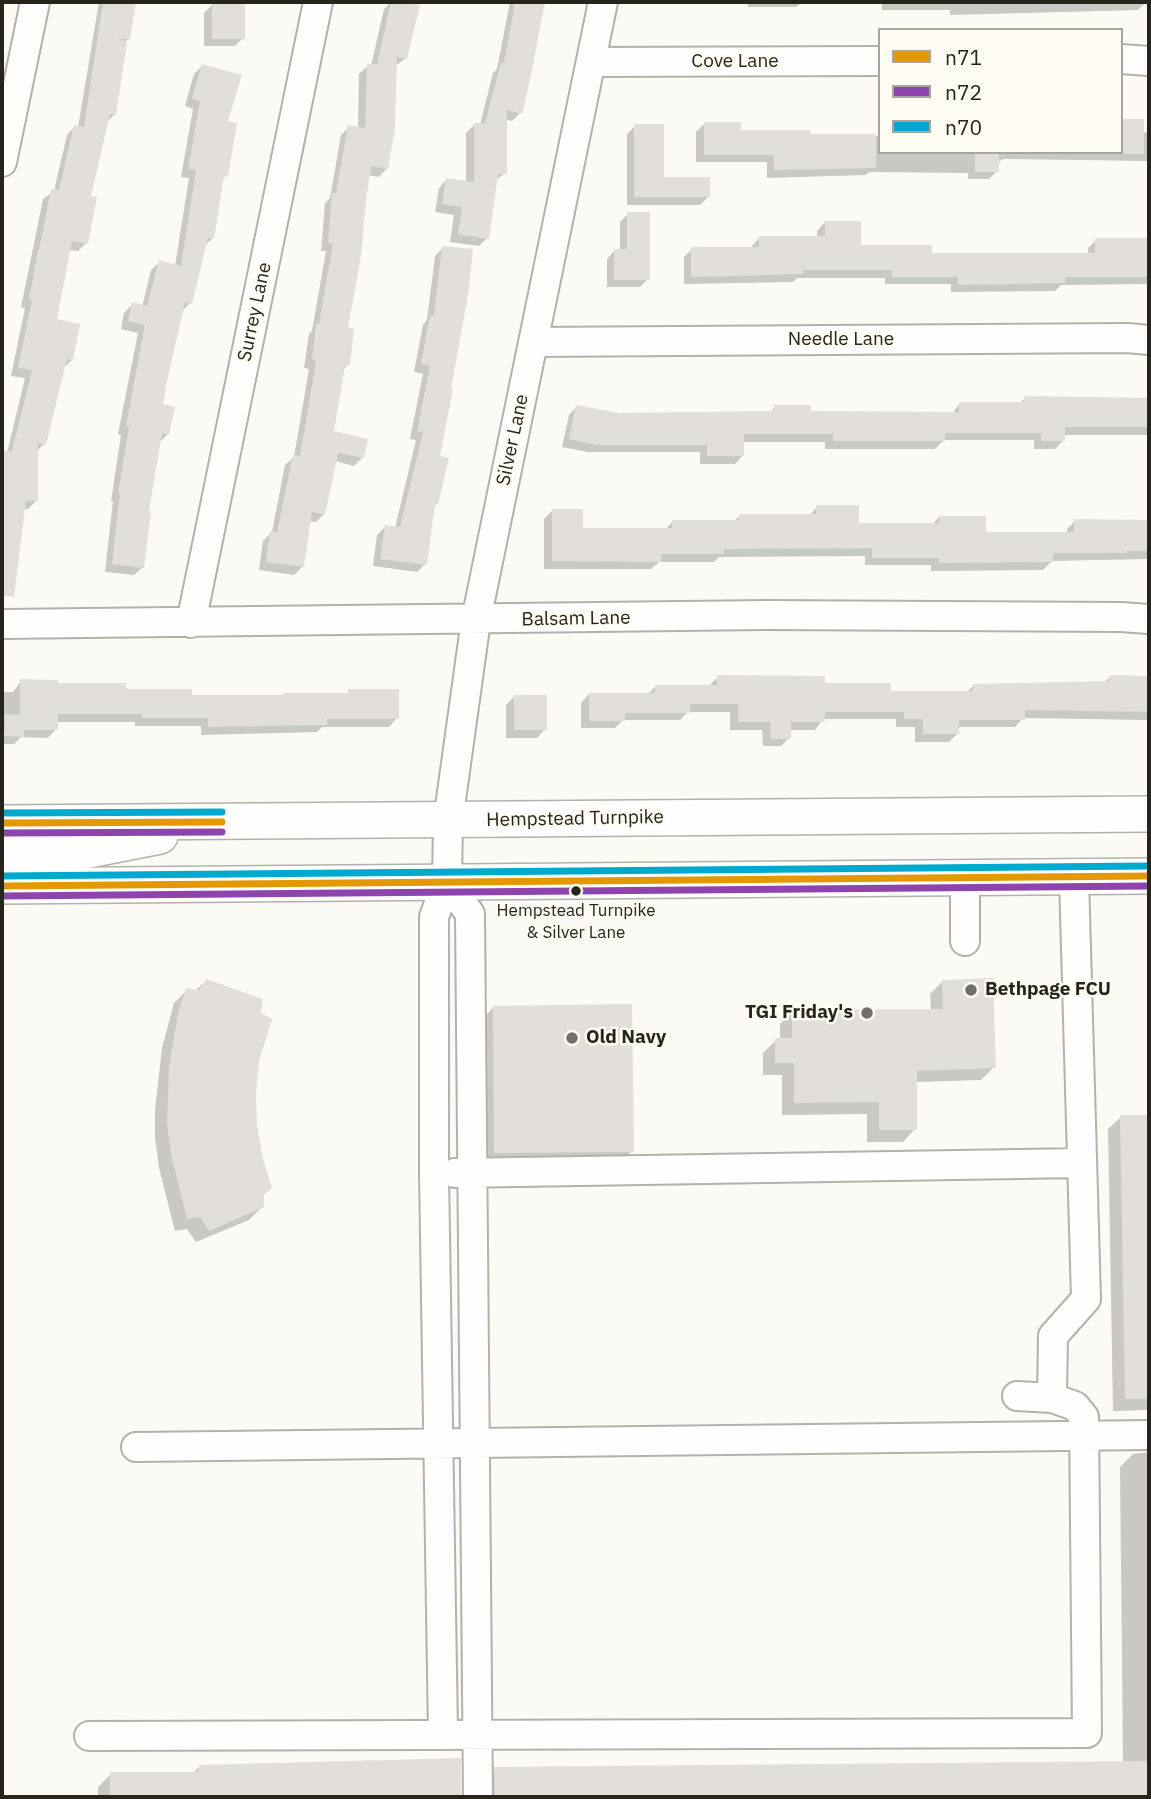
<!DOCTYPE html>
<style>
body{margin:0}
#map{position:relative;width:1151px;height:1799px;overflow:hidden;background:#fbfaf5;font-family:"IBM Plex Sans",sans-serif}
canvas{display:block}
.frame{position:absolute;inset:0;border:4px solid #27241b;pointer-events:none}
.legend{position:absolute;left:878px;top:28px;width:245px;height:126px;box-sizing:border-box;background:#fefbf2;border:2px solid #a8a59c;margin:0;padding:9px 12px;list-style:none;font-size:21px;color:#27241b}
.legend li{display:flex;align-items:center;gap:14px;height:35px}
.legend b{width:35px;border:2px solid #a8a59c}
</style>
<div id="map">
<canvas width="1151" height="1799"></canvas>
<div class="frame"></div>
<ul class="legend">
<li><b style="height:9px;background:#e29903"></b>n71</li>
<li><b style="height:9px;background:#8e44ad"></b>n72</li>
<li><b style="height:9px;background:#00a9ce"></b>n70</li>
</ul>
</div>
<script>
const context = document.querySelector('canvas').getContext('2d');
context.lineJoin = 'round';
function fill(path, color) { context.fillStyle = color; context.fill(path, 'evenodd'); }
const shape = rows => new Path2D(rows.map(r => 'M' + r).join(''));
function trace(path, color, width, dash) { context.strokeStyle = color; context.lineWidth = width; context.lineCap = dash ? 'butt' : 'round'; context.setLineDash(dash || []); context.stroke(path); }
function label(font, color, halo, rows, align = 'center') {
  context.font = font + ' "IBM Plex Sans",sans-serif'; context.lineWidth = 5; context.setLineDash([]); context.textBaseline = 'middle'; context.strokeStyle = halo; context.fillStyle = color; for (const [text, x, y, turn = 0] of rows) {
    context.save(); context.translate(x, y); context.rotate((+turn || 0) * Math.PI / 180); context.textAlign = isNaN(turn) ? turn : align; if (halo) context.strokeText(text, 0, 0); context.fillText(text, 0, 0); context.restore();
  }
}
fill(shape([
 [99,2,135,2,129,38,124,43,115,114,107,122,89,197,86,243,78,251,69,250,55,321,72,360,62,369,44,444,36,452,36,501,28,509,24,509,8,579,2,578,2,454,7,453,25,378,11,376,25,308,21,307,43,199,54,191,67,135,75,126,78,127],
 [391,2,418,6,406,58,395,66,387,168,379,177,368,175,346,329,348,364,343,370,332,432,362,458,354,466,335,461,324,514,316,522,309,521,302,567,294,575,259,570,263,541,272,532,285,465,294,457,309,369,304,368,309,334,312,331,326,251,321,251,325,203,330,198,341,135,349,127,358,129,359,74,368,66,371,66,384,9],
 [510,2,543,2,520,113,512,121,505,119,505,173,495,181,487,238,479,246,450,242,454,215,435,212,439,188,447,179,466,182,466,133,474,125,480,125,493,73,497,69],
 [748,2,802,2,796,7,748,7],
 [882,2,1149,2,1146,2,1138,10,950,15,950,10,882,10],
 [212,5,243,38,235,46,204,46,204,13],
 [202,66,226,123,226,175,222,180,213,238,204,246,190,303,182,311,161,406,168,434,160,442,147,513,143,567,134,575,105,572,113,501,111,501,121,435,118,434,138,333,121,329,124,313,133,304,142,307,151,270,160,262,175,266,189,178,181,177,193,109,185,106,194,74],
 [704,124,739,132,808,136,880,136,880,152,1121,152,1142,133,1149,132,1149,161,1004,159,997,162,997,171,989,179,968,179,968,173,869,172,866,175,767,178,767,162,696,162,696,132],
 [635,126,662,179,708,197,700,205,627,205,627,134],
 [628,214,648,279,640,287,607,287,607,259,615,250,620,250,620,222],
 [825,222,859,247,930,254,1088,255,1088,248,1096,240,1149,239,1149,284,1061,285,1055,291,951,292,951,284,885,284,885,278,797,278,793,282,684,284,684,257,692,249,752,249,752,246,760,237,817,237,817,231],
 [443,248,436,504,433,507,425,564,417,572,373,566,377,535,385,527,395,528,416,440,410,439,423,374,414,372,423,325,427,320,435,256],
 [1025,398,1149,409,1149,435,1063,435,1063,441,1055,449,1034,449,1034,440,944,440,935,449,825,449,825,442,743,442,743,455,735,464,700,464,700,452,588,452,562,447,569,415,577,406,619,415,769,413,775,407,810,413,952,414,960,403,1020,403],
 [817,507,857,525,932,525,939,517,984,534,1067,534,1067,529,1075,521,1149,521,1149,559,1052,561,1043,570,931,571,931,565,865,565,865,556,719,557,714,562,659,562,651,569,544,569,544,519,552,511,581,530,665,530,673,521,734,521,740,516,809,516],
 [718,677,823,684,889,693,966,693,973,686,1104,683,1110,677,1149,677,1149,720,1023,718,1015,727,958,727,958,733,949,742,915,742,915,727,896,727,896,719,823,719,815,730,789,730,789,738,781,746,763,746,762,730,730,730,730,712,688,712,680,720,623,720,615,728,581,728,581,703,589,694,648,694,656,686,710,685],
 [21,681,190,697,346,694,349,691,397,718,389,727,322,727,317,732,201,735,201,726,135,726,135,722,56,722,56,729,48,738,21,737,14,744,2,744,2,692,13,692],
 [514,697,545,729,537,738,506,738,506,705],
 [206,981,258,1060,254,1093,262,1207,249,1220,196,1242,187,1229,175,1231,159,1168,155,1137,155,1110,162,1048,174,1003,187,990,195,991],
 [943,981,994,1067,981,1080,915,1082,915,1129,903,1142,867,1142,867,1114,782,1115,782,1075,763,1075,763,1053,776,1040,780,1040,780,1024,793,1012,931,1011,930,994],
 [494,1007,632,1151,620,1163,483,1165,481,1020],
 [1149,1116,1149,1410,1113,1411,1108,1129,1121,1117],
 [1149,1452,1149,1797,481,1797,482,1782,495,1769,1123,1763,1120,1467,1133,1454],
 [459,1760,461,1797,98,1797,98,1787,111,1774,192,1774,200,1766]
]), '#0003');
fill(shape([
 [103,2,136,2,130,39,118,39,127,42,116,115,110,114,91,196,97,197,88,244,72,241,57,319,80,324,73,360,67,359,46,445,38,443,38,501,26,501,14,597,2,596,2,451,12,451,32,370,18,368,32,300,29,299,38,250,39,250,51,189,59,190,74,125,84,127],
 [391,2,420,5,407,59,397,57,395,128,388,169,371,166,366,200,361,256,348,328,354,328,350,365,345,365,334,431,368,439,364,458,338,453,325,515,312,512,304,567,266,562,270,531,277,532,293,455,300,456,316,361,312,360,316,324,319,324,333,243,328,243,332,193,336,193,348,125,365,128,367,64,377,64],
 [515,2,545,2,531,75,522,114,507,110,507,174,498,174,489,239,458,234,462,207,442,204,446,178,474,182,474,123,485,123,501,63,504,63],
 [212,3,245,3,245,39,212,39],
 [202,64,242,75,228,121,237,123,228,176,224,175,214,239,208,238,192,304,185,302,167,381,163,404,175,407,169,435,162,433,149,511,151,512,144,568,112,564,120,493,118,493,129,427,126,426,145,325,128,321,132,302,147,306,159,260,181,266,196,170,188,169,200,101,192,98],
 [1121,119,1144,119,1144,154,1121,154],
 [704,122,741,122,741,130,810,130,810,134,876,134,876,168,774,170,774,155,704,155],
 [634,124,664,124,664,177,710,177,710,197,634,197],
 [975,152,999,152,999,172,975,172],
 [627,212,650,212,650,280,614,280,614,249,627,249],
 [825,221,861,221,861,245,932,245,932,253,1095,253,1095,238,1149,238,1149,277,1065,277,1065,283,958,285,958,277,892,277,892,270,803,270,803,274,691,277,691,247,759,247,759,236,825,236],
 [442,246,473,249,468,295,451,389,453,389,440,456,449,458,438,505,435,504,427,565,380,559,385,525,400,527,423,432,417,431,430,366,421,364,430,315,434,316],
 [1025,396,1148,398,1148,427,1065,427,1065,441,1041,441,1041,433,945,433,945,441,833,441,833,434,744,434,744,456,707,456,707,445,597,445,569,439,576,405,619,413,774,411,774,405,811,405,811,411,959,412,959,402,1025,402],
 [816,505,859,505,859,523,939,523,939,516,986,516,986,532,1074,532,1074,519,1149,520,1149,551,1126,551,1126,553,1053,553,1053,562,939,563,939,558,872,558,872,548,724,549,724,554,661,554,661,562,552,561,552,509,583,509,583,528,672,528,672,520,739,520,739,514,816,514],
 [717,675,825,676,825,683,891,683,891,691,973,691,973,684,1109,681,1110,675,1149,676,1149,712,1025,710,1025,720,959,720,959,734,923,734,923,719,904,719,904,712,825,712,825,722,791,722,791,739,771,739,770,722,738,722,738,704,690,704,690,713,625,713,625,721,589,721,589,693,655,693,655,685,717,685],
 [20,679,58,680,58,683,126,683,126,689,192,689,192,695,283,695,283,693,348,693,348,689,399,689,399,719,327,719,327,725,208,727,208,718,142,718,142,714,58,714,58,730,24,730,24,737,4,736,5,714,20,715],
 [514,695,547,695,547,730,514,730],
 [993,978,996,1068,917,1071,917,1130,879,1130,879,1102,794,1103,794,1063,775,1063,775,1038,792,1038,792,1010,943,1009,942,980],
 [206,979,263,999,261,1013,272,1019,259,1061,256,1093,257,1126,263,1159,272,1188,264,1195,264,1207,209,1231,200,1217,187,1219,171,1154,167,1123,169,1067,178,1013,186,988,199,990],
 [632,1004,634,1152,494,1153,493,1006],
 [1120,1115,1149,1115,1149,1399,1125,1399],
 [461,1758,461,1797,110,1797,110,1772,198,1772,199,1765],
 [1149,1761,1149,1797,495,1797,494,1767]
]), '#e2ded9');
const minor = shape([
 [1121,59,1149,61],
 [591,62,880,61],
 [2,162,35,2],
 [533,342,1127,338,1149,340],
 [191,623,318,2],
 [2,624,765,615,1121,617,1149,619],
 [965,878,965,941],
 [447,881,470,914,478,1797],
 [455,1173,1082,1163],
 [1017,1396,1052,1398,1053,1336,1086,1299,1074,878],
 [136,1447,1149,1435],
 [443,1735,434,1173,434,917,447,881,448,821,476,620,603,2],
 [89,1736,1087,1733,1084,1417,1075,1406,1052,1398]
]);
const major = shape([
 [2,823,1149,814],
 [2,854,73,853,160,836],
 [2,886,1149,876]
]);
trace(minor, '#b3b1ab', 32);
trace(major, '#b3b1ab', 38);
trace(minor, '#fefefe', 28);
trace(major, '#fefefe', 35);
trace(shape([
 [2,823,222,822],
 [2,886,1149,876]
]), '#e29903', 7);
trace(shape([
 [2,833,222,832],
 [2,896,1149,886]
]), '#8e44ad', 7);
trace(shape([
 [2,813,222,812],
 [2,876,1149,866]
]), '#00a9ce', 7);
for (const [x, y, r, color] of [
 [576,891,6,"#27241b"],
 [971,990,7,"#716f67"],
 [867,1013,7,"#716f67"],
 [572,1038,7,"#716f67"]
]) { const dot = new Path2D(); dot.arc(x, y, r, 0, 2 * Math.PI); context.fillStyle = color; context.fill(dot); trace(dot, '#fefbf2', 2.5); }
label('17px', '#27241b', '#fefbf2', [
 ["Hempstead Turnpike",576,911],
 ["& Silver Lane",576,933]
]);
label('19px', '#27241b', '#fefbf2', [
 ["Cove Lane",735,62],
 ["Surrey Lane",255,312,-78],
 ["Needle Lane",841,340],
 ["Silver Lane",513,440,-78],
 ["Balsam Lane",576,619,-1],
 ["Hempstead Turnpike",575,819,-1]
]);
label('bold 19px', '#27241b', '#fefbf2', [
 ["Bethpage FCU",985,990],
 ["TGI Friday's",853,1013,"right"],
 ["Old Navy",586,1038]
], 'left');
</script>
